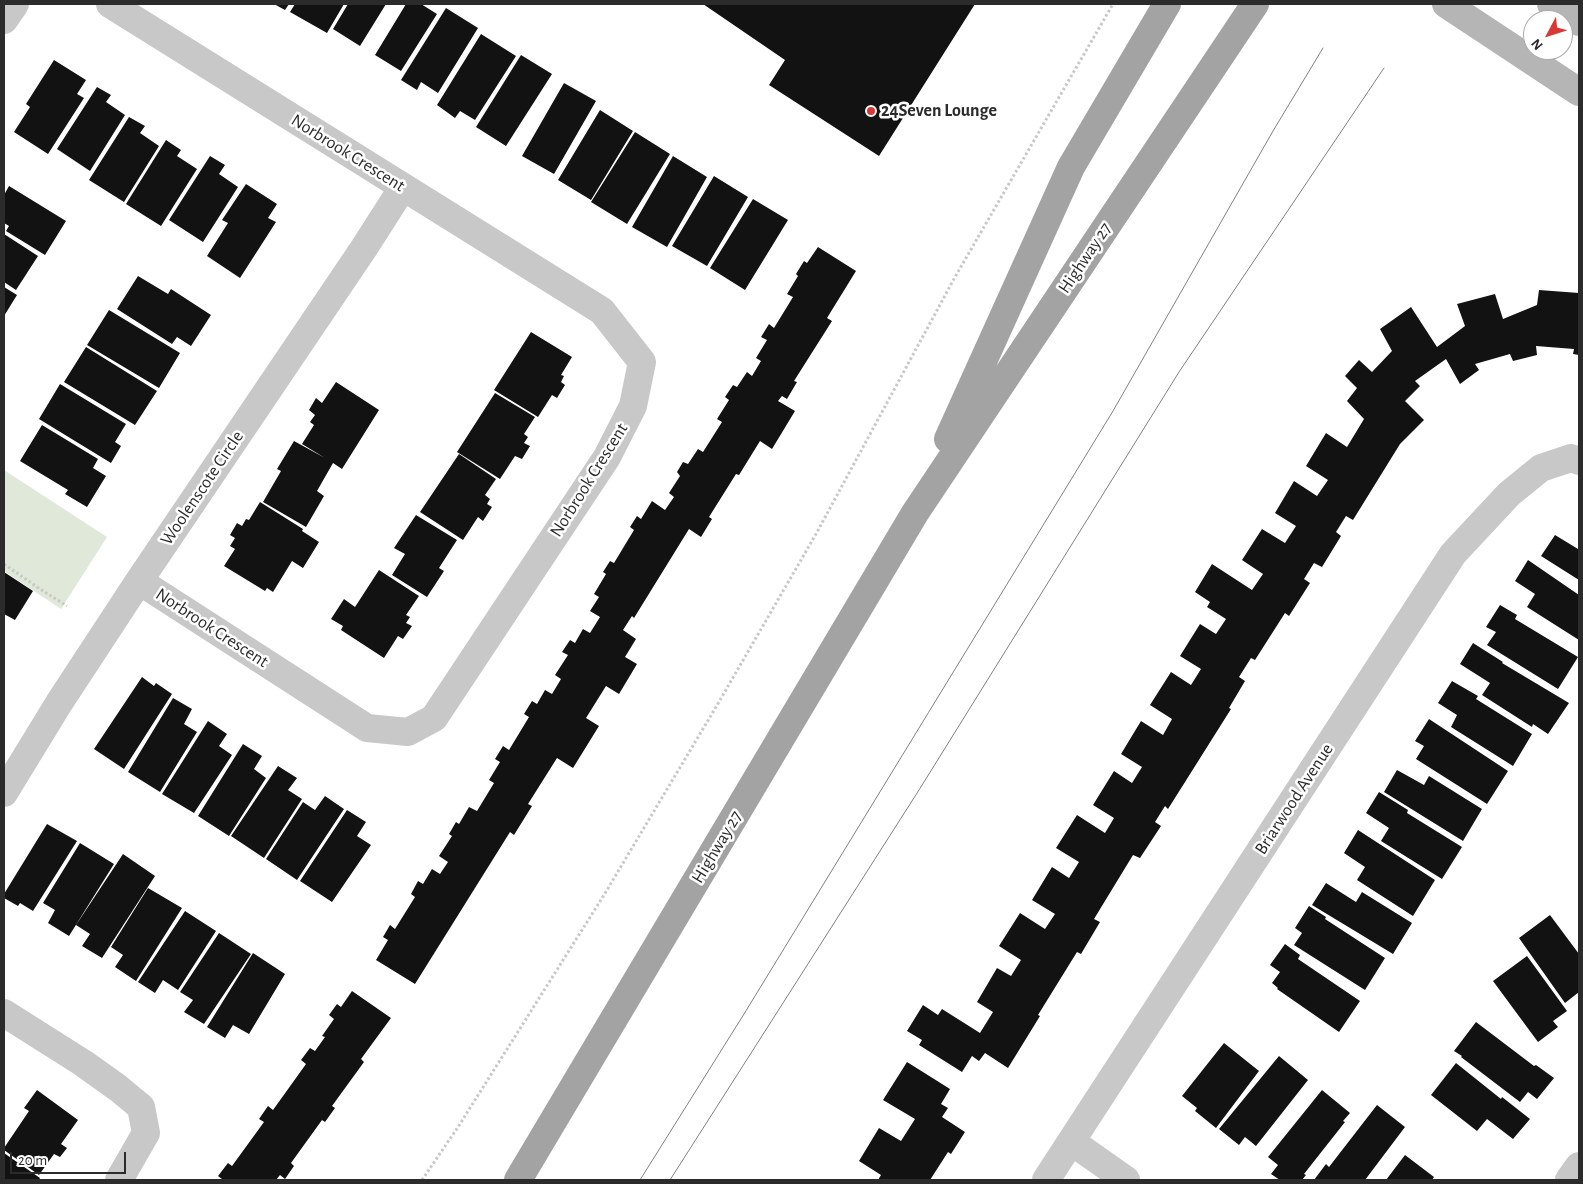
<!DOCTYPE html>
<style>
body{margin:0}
#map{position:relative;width:1583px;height:1184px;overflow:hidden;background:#fff;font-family:"Alegreya Sans",sans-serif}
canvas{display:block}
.frame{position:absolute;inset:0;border:5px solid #2b2b2b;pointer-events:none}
.north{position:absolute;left:1523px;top:10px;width:50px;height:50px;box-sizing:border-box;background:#fff;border:1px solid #aaa;border-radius:50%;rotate:230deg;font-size:14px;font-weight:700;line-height:20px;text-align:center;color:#2b2b2b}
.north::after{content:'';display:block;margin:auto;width:18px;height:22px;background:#d93837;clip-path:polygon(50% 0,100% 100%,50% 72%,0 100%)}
.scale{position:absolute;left:10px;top:1152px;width:116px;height:22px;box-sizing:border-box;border:2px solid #2b2b2b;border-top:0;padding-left:6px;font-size:15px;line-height:18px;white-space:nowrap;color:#2b2b2b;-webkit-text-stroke:4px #fff;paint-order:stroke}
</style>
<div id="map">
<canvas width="1583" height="1184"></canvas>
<div class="frame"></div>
<div class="north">N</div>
<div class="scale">20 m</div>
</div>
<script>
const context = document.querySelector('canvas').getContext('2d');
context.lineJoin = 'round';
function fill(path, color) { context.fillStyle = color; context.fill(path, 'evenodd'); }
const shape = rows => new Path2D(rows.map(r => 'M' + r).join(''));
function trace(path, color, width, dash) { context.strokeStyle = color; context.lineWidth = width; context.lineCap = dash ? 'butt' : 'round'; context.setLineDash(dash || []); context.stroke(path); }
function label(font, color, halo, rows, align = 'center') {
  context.font = font + ' "Alegreya Sans",sans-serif'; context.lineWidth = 5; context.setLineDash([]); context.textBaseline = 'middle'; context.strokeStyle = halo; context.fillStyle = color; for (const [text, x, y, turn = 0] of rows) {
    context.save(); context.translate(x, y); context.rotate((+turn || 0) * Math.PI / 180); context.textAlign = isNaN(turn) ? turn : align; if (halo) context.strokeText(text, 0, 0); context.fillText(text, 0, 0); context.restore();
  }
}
fill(shape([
 [4,470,107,537,61,609,4,571]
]), '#e0e9d9');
fill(shape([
 [274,4,289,4,285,10],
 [295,4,344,4,327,33,290,12],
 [348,4,386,4,360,46,333,29],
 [406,4,421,4,437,14,401,71,375,55],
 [703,4,975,4,879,156,769,85,785,60],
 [446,8,478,28,438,93,421,82,417,90,401,80],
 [481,34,516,56,475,120,460,111,455,118,437,105],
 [521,55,552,74,506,146,476,127],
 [54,60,86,80,77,94,84,98,48,154,14,132,30,107,26,104],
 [564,83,596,101,554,174,522,156],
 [97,87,111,95,106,102,125,115,90,171,57,149],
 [600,110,633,131,591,200,558,180],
 [129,117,145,126,140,133,159,146,124,202,89,180],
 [635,132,670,154,627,224,591,202],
 [166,140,181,150,177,156,197,169,161,226,126,204],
 [210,156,225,165,219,174,238,187,203,242,169,220],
 [673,156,707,177,667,247,632,227],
 [714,176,748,197,707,266,672,246],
 [246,184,277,204,268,218,276,222,240,278,207,256,228,223,222,220],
 [9,186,66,221,45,255,6,231,9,226,4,223,4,195],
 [753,199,788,220,745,290,710,268],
 [4,234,38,256,16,290,4,282],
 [818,247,856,271,827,318,832,321,794,381,797,382,787,399,782,396,778,401,795,411,772,449,760,441,739,475,736,474,709,517,712,519,701,537,689,529,634,618,632,616,623,630,636,639,625,657,637,664,619,694,606,686,586,718,599,726,573,768,557,758,528,804,532,806,514,835,510,832,415,984,376,960,388,940,383,937,390,925,395,929,415,897,411,894,418,881,423,884,432,869,440,874,448,862,439,856,452,836,449,834,456,822,459,824,469,807,477,811,494,783,489,780,500,762,495,759,503,746,509,750,529,717,524,714,532,701,537,704,545,690,552,694,561,679,555,675,568,655,562,652,570,640,575,643,583,629,590,633,600,617,590,611,599,597,594,594,606,574,603,572,610,561,614,563,634,530,630,527,637,516,641,519,652,501,665,510,674,497,669,493,680,476,677,472,683,462,688,464,698,449,703,452,722,422,717,419,729,400,725,397,733,385,737,387,747,372,752,376,761,361,756,358,767,340,761,337,769,324,774,328,793,297,787,294,798,276,796,274,804,261,807,263],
 [138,276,168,294,171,289,211,315,191,346,177,337,172,344,117,309],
 [4,287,17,295,4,316],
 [1539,290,1579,293,1579,355,1573,354,1574,349,1536,346,1537,355,1513,361,1510,354,1475,364,1479,370,1460,384,1446,359,1415,381,1420,386,1405,401,1424,420,1400,444,1353,520,1346,516,1336,532,1341,536,1322,567,1314,563,1304,579,1310,583,1289,616,1285,613,1255,660,1251,658,1239,677,1245,681,1229,708,1231,709,1168,809,1165,806,1155,822,1161,826,1140,858,1133,855,1094,919,1100,922,1081,954,1077,952,1038,1015,1040,1016,1008,1068,985,1053,979,1061,972,1056,962,1072,919,1045,922,1040,907,1031,923,1005,938,1015,942,1009,980,1033,993,1012,977,1002,997,968,1011,976,1021,960,999,946,1020,913,1045,929,1055,914,1032,900,1052,867,1069,878,1079,862,1056,848,1077,815,1105,833,1114,818,1093,805,1114,771,1132,783,1142,767,1121,754,1141,721,1163,735,1172,719,1150,705,1171,672,1191,685,1201,669,1180,656,1200,624,1216,634,1226,619,1207,607,1210,602,1195,592,1212,564,1252,590,1263,574,1242,560,1262,529,1285,543,1296,526,1275,513,1294,481,1317,496,1328,480,1306,466,1326,433,1347,447,1364,419,1347,401,1357,388,1345,376,1359,360,1372,372,1392,351,1380,329,1411,307,1437,347,1465,326,1457,304,1495,294,1503,319,1537,305],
 [109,310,180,353,159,388,87,345],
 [531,332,572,357,561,375,564,376,561,382,565,385,557,398,552,395,538,417,494,390],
 [86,347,157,391,135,425,64,382],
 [336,382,379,410,342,469,333,463,317,491,324,496,306,527,263,502,281,471,277,469,294,441,325,458,302,444,314,425,310,422,315,415,309,410,316,398,322,403],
 [60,384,126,424,115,442,121,446,111,463,39,419],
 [495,393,535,417,524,434,528,437,524,443,530,446,522,459,515,456,500,479,457,452],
 [42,425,98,459,93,468,106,476,87,507,65,494,68,490,20,461],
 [459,454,496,479,485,495,490,499,487,504,492,507,483,521,478,517,463,540,420,512],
 [260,502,303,529,302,531,319,542,303,568,292,561,273,592,267,588,265,591,224,566,235,549,230,546,235,538,230,535,237,523,242,526,246,519,249,520],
 [416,515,457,540,439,568,444,571,427,597,392,575,405,554,394,548],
 [1555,535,1578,549,1579,546,1579,580,1541,556],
 [1528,560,1579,595,1579,640,1527,607,1535,594,1515,581],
 [379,570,419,596,406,615,410,617,406,623,412,626,403,639,398,636,384,658,341,630,343,626,331,619,344,599,355,607],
 [4,572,33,591,15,620,4,614],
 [1500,605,1517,615,1515,619,1578,657,1558,689,1487,645,1496,632,1486,627],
 [1473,643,1503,662,1502,663,1569,703,1548,734,1533,724,1532,727,1482,695,1490,683,1460,664],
 [142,677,154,686,156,683,172,694,124,769,94,749],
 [1452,681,1478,696,1476,699,1532,734,1513,766,1451,727,1457,715,1438,703],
 [173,698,192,709,184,724,197,732,160,792,128,772],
 [1429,719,1508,771,1487,804,1416,759,1424,746,1415,741],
 [208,721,227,734,219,746,232,755,194,813,162,794],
 [243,744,262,756,254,769,266,778,229,836,198,816],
 [278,766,297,778,288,790,302,799,264,858,231,836],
 [1397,770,1424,785,1429,776,1482,809,1463,841,1384,792],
 [1379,792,1408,810,1407,813,1462,847,1442,879,1381,841,1389,828,1366,813],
 [325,796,344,809,297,880,266,859,303,802,315,810],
 [347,810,366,822,357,836,371,845,332,902,300,881],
 [47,824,77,841,33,911,20,903,18,906,4,898,4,894],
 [1358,830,1435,880,1413,916,1357,880,1365,867,1344,853],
 [80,843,114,864,69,936,48,923,55,910,43,903],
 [123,854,155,876,102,958,82,946,90,934,76,925],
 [1326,883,1356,902,1362,892,1412,923,1393,954,1312,905],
 [148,888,182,908,136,981,115,967,123,955,111,947],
 [1309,906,1326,917,1325,919,1385,958,1365,990,1294,945,1302,933,1295,928],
 [185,911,216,931,178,990,163,980,155,993,138,982],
 [1550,915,1579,954,1579,992,1565,1003,1519,938],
 [219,933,251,954,204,1024,184,1012,193,1000,180,992],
 [1285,944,1300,955,1298,959,1360,1001,1339,1032,1277,989,1278,988,1272,983,1280,972,1270,965],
 [253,953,285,974,249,1034,233,1025,225,1038,207,1027],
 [1527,956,1567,1011,1553,1021,1558,1027,1538,1042,1493,981],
 [352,991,391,1018,361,1059,364,1062,332,1106,335,1108,325,1122,322,1120,291,1163,294,1166,285,1179,280,1175,276,1180,221,1180,222,1179,218,1176,228,1163,232,1166,264,1122,259,1119,268,1106,273,1110,306,1064,301,1060,310,1048,315,1051,325,1037,322,1036,334,1019,329,1015,337,1004,341,1007],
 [1476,1022,1534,1066,1536,1065,1554,1078,1537,1099,1528,1092,1520,1102,1461,1057,1462,1056,1454,1051],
 [1224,1043,1259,1071,1216,1128,1195,1111,1197,1108,1182,1096],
 [1279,1056,1308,1080,1256,1146,1245,1137,1239,1145,1219,1129],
 [907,1062,950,1089,941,1104,948,1108,942,1117,965,1132,951,1154,948,1152,930,1180,878,1180,881,1175,859,1161,879,1128,901,1141,915,1119,883,1100],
 [1456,1063,1501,1099,1502,1097,1530,1119,1513,1139,1487,1119,1477,1131,1431,1095],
 [37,1090,78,1120,61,1144,67,1148,60,1157,54,1154,39,1175,4,1150,4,1148,29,1111,24,1108],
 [1322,1090,1350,1113,1343,1121,1345,1122,1304,1174,1306,1175,1302,1180,1280,1180,1271,1174,1278,1165,1268,1157],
 [1377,1105,1405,1127,1365,1180,1314,1180,1326,1164,1329,1167],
 [4,1153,40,1178,39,1180,4,1180],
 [1405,1155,1434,1177,1432,1180,1386,1180]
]), '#121212');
trace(shape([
 [4,564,37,587,67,606],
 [422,1180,458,1127,604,895,716,707,816,534,955,277,1113,4]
]), '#c8c8c8', 3, [2.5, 2.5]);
trace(shape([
 [110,4,602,311,642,362,633,406,607,457,434,718,408,732,367,728,139,581],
 [4,20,15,4],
 [4,793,59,703,139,581,364,248,403,187],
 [4,1013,83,1063,118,1088,141,1107,146,1133,119,1180],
 [1072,1142,1126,1180],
 [1046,1180,1453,554,1509,494,1541,468,1571,458,1579,461],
 [1569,1180,1579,1166]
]), '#c8c8c8', 28);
trace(shape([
 [1446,4,1579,92],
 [1551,4,1579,22]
]), '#b5b5b5', 28);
trace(shape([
 [948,439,1071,167,1167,4],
 [518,1180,915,513,1255,4]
]), '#a3a3a3', 28);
trace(shape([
 [640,1180,744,1014,1113,411,1273,131,1323,48],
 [670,1180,919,790,1179,372,1384,68]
]), '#808080', 1);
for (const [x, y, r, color] of [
 [871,111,5,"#d93837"]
]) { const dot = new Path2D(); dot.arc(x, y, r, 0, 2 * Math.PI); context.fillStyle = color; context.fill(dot); trace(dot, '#fff', 2); }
label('bold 18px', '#2b2b2b', '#fff', [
 ["24Seven Lounge",881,111]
], 'left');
label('18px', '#2b2b2b', '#fff', [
 ["Norbrook Crescent",348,153,32],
 ["Highway 27",1085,258,-56],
 ["Norbrook Crescent",589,480,-58],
 ["Woolenscote Circle",202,488,-56],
 ["Norbrook Crescent",212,628,33],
 ["Briarwood Avenue",1294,799,-57],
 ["Highway 27",717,847,-59]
]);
</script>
